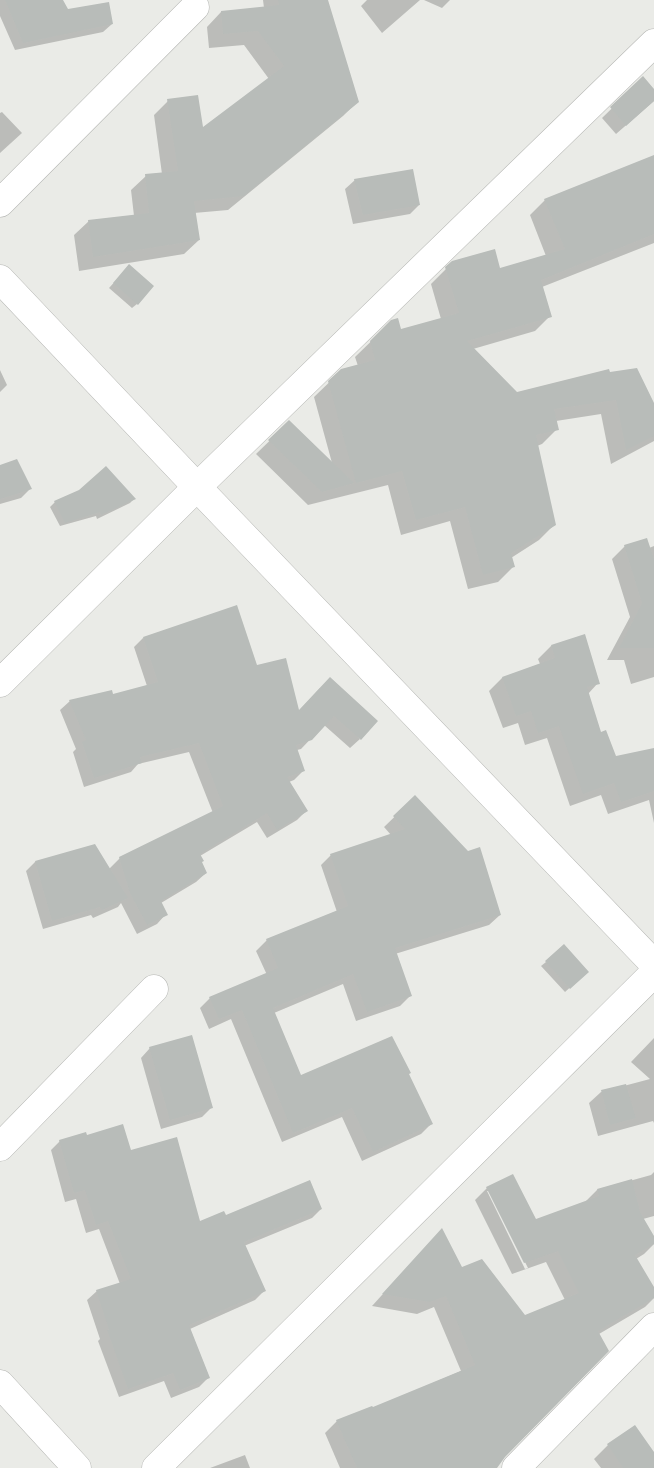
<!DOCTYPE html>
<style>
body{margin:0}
canvas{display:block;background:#eaebe7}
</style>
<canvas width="654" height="1468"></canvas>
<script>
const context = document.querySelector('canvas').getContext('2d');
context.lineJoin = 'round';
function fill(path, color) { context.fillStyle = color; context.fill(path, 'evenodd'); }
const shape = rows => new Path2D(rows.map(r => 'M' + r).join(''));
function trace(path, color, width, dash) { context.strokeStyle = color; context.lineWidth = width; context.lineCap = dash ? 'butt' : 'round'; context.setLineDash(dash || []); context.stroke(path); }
fill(shape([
 [0,0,62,0,67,11,112,24,103,32,15,50,0,16],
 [263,0,326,0,357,102,343,116,228,210,194,213,199,240,184,254,79,271,74,235,89,221,134,216,131,190,146,176,162,174,154,115,168,101,202,129,269,79,244,45,209,48,207,27,221,12,264,8],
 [367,0,420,0,382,33,361,6],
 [424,0,450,0,442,8],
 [643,78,654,91,654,101,616,134,602,118],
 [2,112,22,133,0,153,0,113],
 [654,157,654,243,542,287,550,316,535,331,473,349,516,393,608,371,654,405,654,441,611,464,601,414,556,421,557,429,542,444,537,446,555,524,539,540,511,558,513,567,498,582,468,589,450,521,401,535,388,485,308,505,256,454,289,422,332,463,314,397,342,370,358,366,355,357,392,321,400,330,441,319,431,284,453,262,499,269,546,256,530,215,545,200],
 [355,180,419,205,410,214,353,224,345,189],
 [129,266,137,304,132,308,109,288],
 [0,370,7,385,0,392],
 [0,467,30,489,21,498,0,504],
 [134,499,130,503,97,519,96,516,60,526,50,507,55,502],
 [625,546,649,548,654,546,654,677,631,684,624,660,607,660,630,617,612,559],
 [584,636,598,683,588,694,600,733,615,757,654,749,654,823,649,800,608,814,601,795,570,806,547,738,525,745,518,723,503,728,489,691,502,678,540,664,538,659,551,646],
 [143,638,256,667,298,712,320,688,360,739,350,748,324,725,301,749,297,750,303,771,294,780,289,782,306,811,297,820,267,838,257,822,200,856,201,863,206,873,196,882,161,903,166,914,157,924,137,934,121,903,118,907,93,918,91,915,43,929,26,871,35,862,94,845,109,869,120,858,213,813,189,752,138,764,131,772,84,787,73,752,76,749,60,710,70,701,112,695,147,686,134,647],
 [415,797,500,915,489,925,395,954,410,996,400,1006,356,1021,343,984,274,1013,300,1077,408,1075,431,1124,421,1134,362,1161,342,1117,282,1142,231,1019,209,1029,200,1008,210,998,267,975,256,951,267,940,337,912,321,865,331,855,391,835,384,827],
 [546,962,587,972,565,992,541,966],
 [654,1038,654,1123,653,1121,598,1136,589,1103,601,1092,650,1079,631,1062],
 [150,1048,211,1108,202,1117,161,1129,141,1058],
 [86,1137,130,1151,199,1223,225,1217,321,1209,312,1218,244,1246,264,1291,255,1300,190,1329,209,1377,199,1387,171,1398,164,1381,119,1397,98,1341,100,1339,87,1300,97,1291,120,1284,99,1229,86,1233,76,1199,65,1202,51,1150,60,1141],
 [654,1172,654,1216,643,1219,654,1239,654,1244,644,1254,636,1259,654,1289,654,1298,645,1307,599,1334,494,1468,340,1468,325,1433,337,1421,372,1409,461,1371,434,1307,417,1314,372,1306,430,1242,461,1269,524,1316,565,1300,546,1262,512,1274,475,1200,487,1188,535,1221,585,1202,597,1190,651,1175],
 [487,1191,489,1191,528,1268,525,1269],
 [635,1427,654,1454,654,1468,601,1468,594,1459,608,1445],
 [245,1455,250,1468,210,1468]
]), '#0003');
fill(shape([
 [5,0,63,0,68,9,109,2,113,24,23,43],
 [278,0,328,0,359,102,244,196,194,201,200,240,93,257,88,220,149,213,145,174,178,171,167,99,198,95,203,127,284,66,258,31,223,34,221,11,279,5],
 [643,76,654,89,654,101,626,126,610,107],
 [654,155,654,234,541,280,552,317,467,341,517,392,609,369,610,372,637,368,654,403,654,436,626,450,616,400,554,409,559,430,536,435,556,525,511,553,515,567,483,575,465,507,416,520,402,471,356,483,328,381,341,369,375,360,370,341,391,320,398,318,401,329,459,313,445,267,452,261,495,249,500,268,565,249,544,199],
 [413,169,420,205,363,215,354,179],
 [129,264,154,286,138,305,113,283],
 [289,420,354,483,322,492,268,440],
 [17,459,32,489,0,499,0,465],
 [106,466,136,499,101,515,100,512,65,523,54,501,79,490],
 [647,538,654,559,654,648,619,648,642,603,624,545],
 [237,605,257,665,286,658,299,710,330,677,378,721,361,740,334,716,312,740,296,745,305,771,287,777,308,811,277,830,267,813,200,854,204,861,202,862,207,873,161,901,168,915,147,925,130,893,119,857,223,806,199,743,140,757,142,763,94,778,82,742,86,740,69,700,112,690,113,694,158,682,143,637],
 [585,634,600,684,587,687,601,732,606,730,616,756,654,748,654,791,621,802,614,783,583,794,559,726,538,733,531,711,516,716,502,677,555,658,551,645],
 [415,795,468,851,480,847,501,915,395,948,412,996,367,1012,353,974,273,1008,301,1075,392,1036,411,1073,409,1074,433,1124,373,1152,352,1108,293,1133,242,1010,219,1019,209,997,278,968,266,939,348,906,330,854,405,829,393,816],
 [95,844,128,898,102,910,100,907,52,921,35,861],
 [564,944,589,972,570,989,545,961],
 [192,1035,213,1108,170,1120,149,1047],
 [626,1084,636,1118,610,1125,601,1090],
 [123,1124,131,1150,177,1137,200,1221,224,1211,226,1215,310,1180,322,1209,244,1242,266,1291,189,1325,210,1378,180,1390,173,1373,128,1389,107,1330,109,1330,96,1290,131,1279,108,1221,96,1225,85,1190,74,1193,59,1140,86,1132,87,1135],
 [513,1174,536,1219,599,1196,597,1189,632,1179,640,1212,654,1236,654,1244,635,1255,654,1287,654,1298,598,1331,609,1351,505,1457,497,1468,357,1468,336,1420,372,1406,373,1407,475,1365,446,1296,430,1302,382,1294,442,1228,462,1267,482,1259,525,1315,579,1293,558,1251,524,1263,486,1187],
 [635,1425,654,1452,654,1468,623,1468,607,1444]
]), '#b8bcb9');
const street = shape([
 [0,203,195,7],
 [0,683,197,487,654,43],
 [0,1147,154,989],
 [0,1384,77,1468],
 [156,1468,654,973],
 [516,1468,654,1327]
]);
const secondary = shape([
 [0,279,197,487,654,964]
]);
trace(street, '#b5b6b3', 29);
trace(secondary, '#b5b6b3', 29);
trace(street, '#fff', 28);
trace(secondary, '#fff', 28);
</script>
